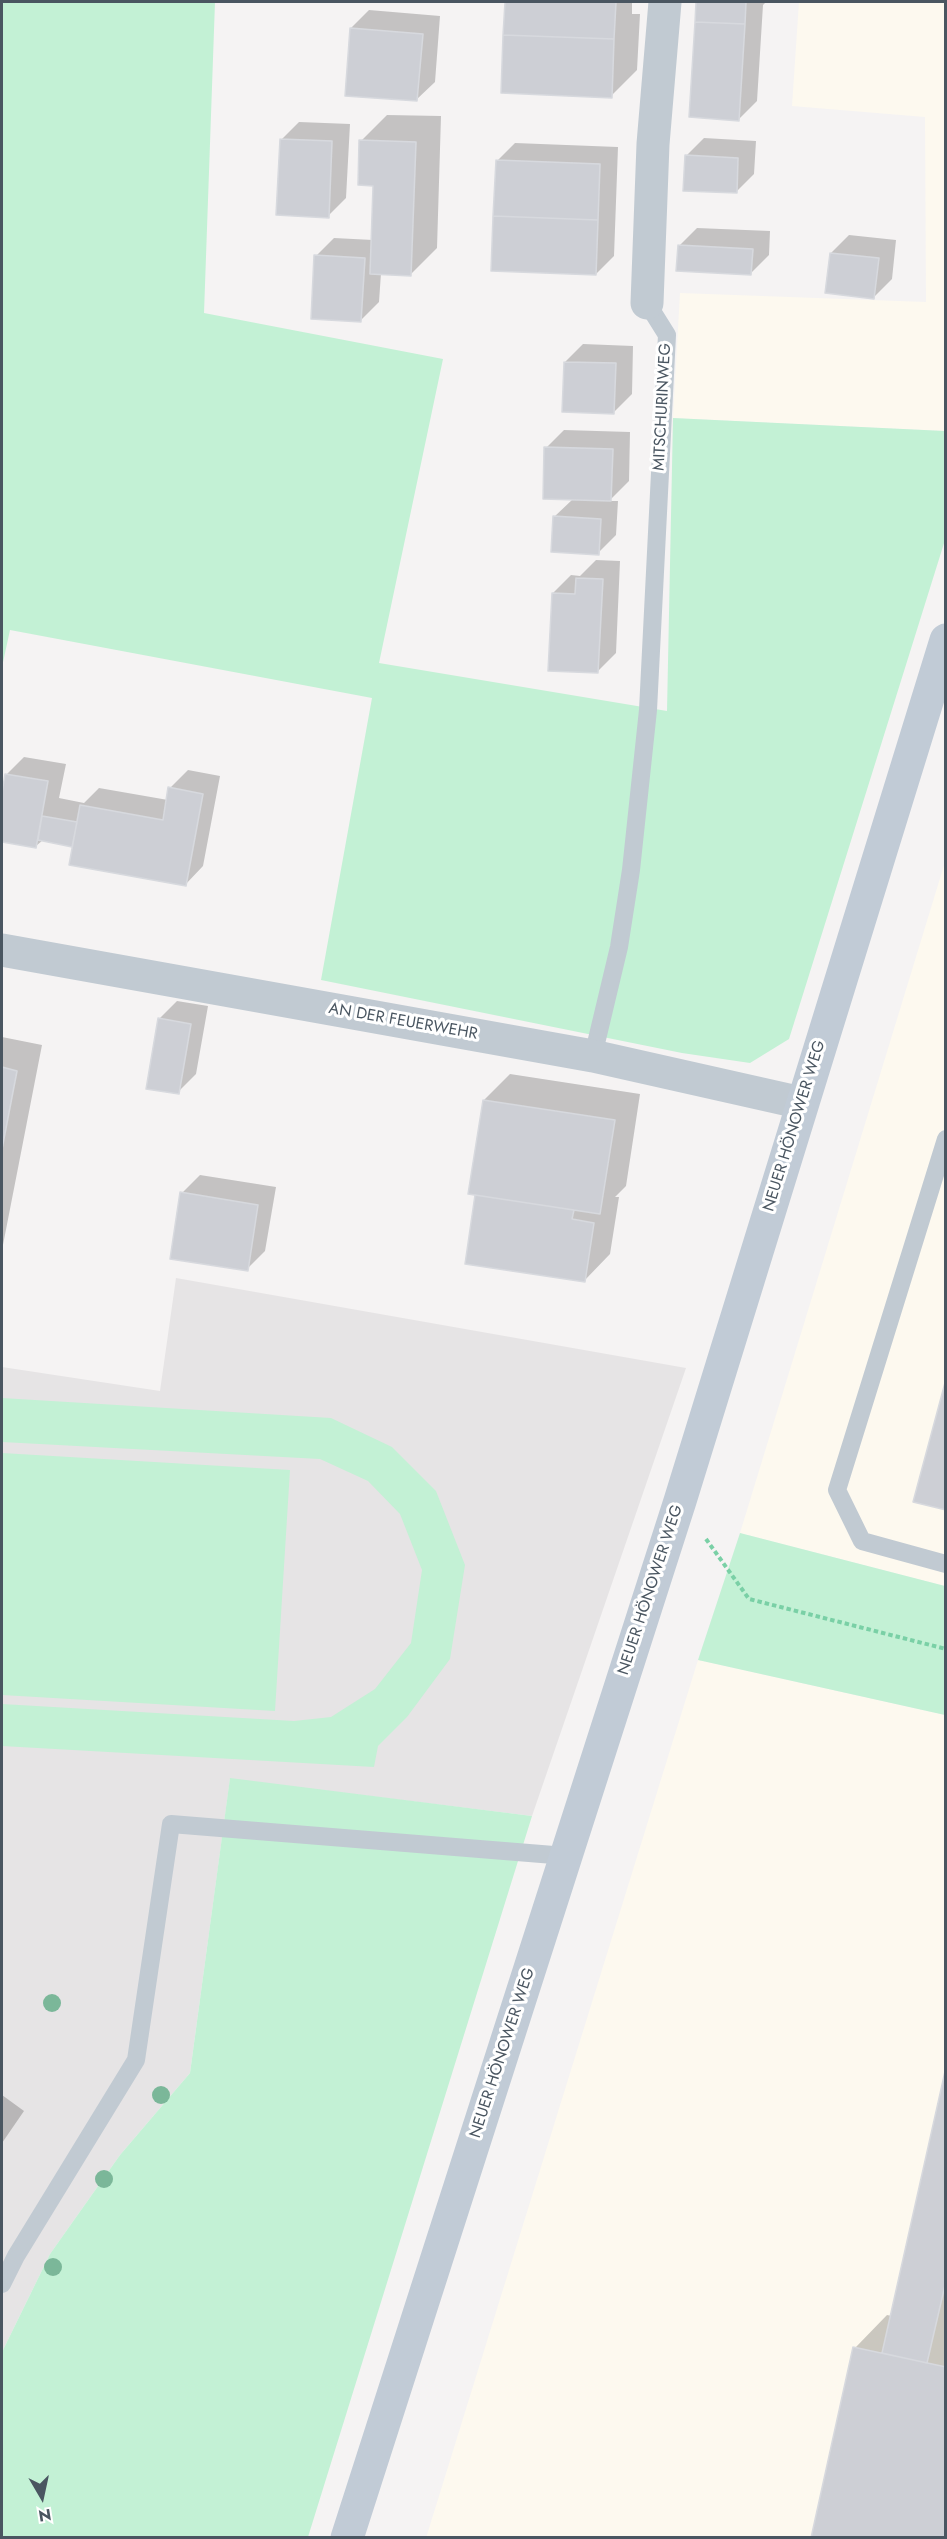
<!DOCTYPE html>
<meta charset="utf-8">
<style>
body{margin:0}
#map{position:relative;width:947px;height:2539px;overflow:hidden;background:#f5f3f3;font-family:Jost,sans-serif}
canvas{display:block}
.frame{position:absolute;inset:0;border:3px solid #4a5661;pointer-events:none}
.north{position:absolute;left:12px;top:2467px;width:60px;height:60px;-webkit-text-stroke:4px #fff;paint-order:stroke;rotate:171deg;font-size:16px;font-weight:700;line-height:24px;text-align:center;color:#4a5661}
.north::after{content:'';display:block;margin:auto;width:21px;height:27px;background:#4a5661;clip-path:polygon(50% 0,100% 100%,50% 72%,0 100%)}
</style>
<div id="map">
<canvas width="947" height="2539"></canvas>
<div class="frame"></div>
<div class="north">N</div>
</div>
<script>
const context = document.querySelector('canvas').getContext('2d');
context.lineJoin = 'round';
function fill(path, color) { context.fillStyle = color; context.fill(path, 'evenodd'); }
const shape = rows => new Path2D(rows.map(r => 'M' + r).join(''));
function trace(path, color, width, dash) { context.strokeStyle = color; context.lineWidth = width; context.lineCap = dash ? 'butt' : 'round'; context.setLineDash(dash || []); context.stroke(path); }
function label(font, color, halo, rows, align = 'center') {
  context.font = font + ' Jost,sans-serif'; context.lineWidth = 6; context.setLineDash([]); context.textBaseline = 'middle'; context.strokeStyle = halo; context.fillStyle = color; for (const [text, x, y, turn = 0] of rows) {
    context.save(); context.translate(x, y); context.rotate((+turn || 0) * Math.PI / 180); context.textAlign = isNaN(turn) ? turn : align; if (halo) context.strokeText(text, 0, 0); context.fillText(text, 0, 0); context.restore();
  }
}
fill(shape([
 [799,2,945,2,945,431,673,418,680,293,926,302,925,117,792,106],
 [945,862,945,1586,740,1533],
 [698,1660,945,1715,945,2537,426,2538]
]), '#fdf9ef');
fill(shape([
 [176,1278,686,1368,532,1816,230,1779,190,2073,120,2155,50,2254,2,2352,2,1367,160,1391]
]), '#e6e4e5');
fill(shape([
 [2,2,215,2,204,313,443,359,379,663,667,711,673,418,945,431,945,540,789,1039,750,1063,682,1053,321,980,372,698,10,630,2,667],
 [2,1398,331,1418,392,1447,436,1491,465,1565,450,1659,407,1717,378,1746,374,1767,2,1746,2,1704,294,1721,331,1717,375,1689,411,1643,422,1570,400,1514,368,1481,320,1459,2,1442],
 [2,1453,290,1470,275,1711,2,1695],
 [740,1533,945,1586,945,1715,698,1660],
 [230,1778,532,1816,308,2537,2,2537,2,2352,50,2254,120,2155,190,2073]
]), '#c3f1d5');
fill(shape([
 [506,2,632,2,632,14,640,14,637,70,611,96,505,33],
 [697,2,766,2,763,5,757,101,739,119,691,116],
 [369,10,440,16,435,82,416,100,351,28],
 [387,115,441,116,437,248,411,274,381,273,379,302,361,320,316,256,334,238,373,240,375,185,361,141],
 [299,122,350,124,346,198,328,216,281,140],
 [704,138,756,141,754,174,736,192,686,156],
 [515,143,618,147,614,256,596,274,497,161],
 [697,228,770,231,769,255,750,274,679,246],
 [849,235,896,240,892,279,874,297,831,253],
 [583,344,633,346,632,394,614,412,565,362],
 [564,430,630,432,629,481,609,501,618,501,616,535,598,553,554,517,573,499,546,448],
 [596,560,620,561,616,653,598,671,553,593,571,575,580,576],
 [24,757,66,764,59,798,84,803,99,788,168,800,170,788,188,770,220,776,203,866,185,885,74,846,43,840,36,846,2,840,2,801,6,775],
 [177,1001,208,1006,196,1074,178,1092,159,1019],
 [2,1037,42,1045,2,1250],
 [510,1074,640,1094,626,1186,615,1197,619,1197,610,1254,584,1281,477,1193,484,1100],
 [200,1175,276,1187,265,1251,247,1269,182,1193],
 [946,2074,946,2538,855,2348,887,2315,892,2316],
 [2,2095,24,2111,2,2143]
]), '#0003');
const building = shape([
 [505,2,616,2,614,39,503,35,505,2],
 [696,2,746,2,745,24,695,22,696,2],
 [695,22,745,24,739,121,689,117,695,22],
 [350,28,423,34,417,101,345,96,350,28],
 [503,35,614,39,612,98,501,93,503,35],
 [280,139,332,141,329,218,276,215,280,139],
 [359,140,416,142,411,276,370,274,373,186,358,185,359,140],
 [685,155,738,158,737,193,683,191,685,155],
 [496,160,600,164,598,220,493,216,496,160],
 [493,216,598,220,596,275,491,271,493,216],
 [678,245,753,249,751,275,676,271,678,245],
 [830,253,879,258,874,299,825,293,830,253],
 [314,255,365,258,361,322,311,319,314,255],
 [564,362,616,363,614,414,562,412,564,362],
 [544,447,613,449,611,501,543,499,544,447],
 [553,516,601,519,599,555,551,552,553,516],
 [576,578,603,579,598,673,548,671,552,593,575,594,576,578],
 [5,774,48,781,36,848,2,842,2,793,5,774],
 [168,787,203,794,186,886,69,865,80,805,163,820,168,787],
 [42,816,77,822,72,847,38,840,42,816],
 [158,1018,191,1024,179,1094,146,1089,158,1018],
 [2,1067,17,1071,2,1149,2,1067],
 [483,1100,615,1120,600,1214,468,1194,483,1100],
 [180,1192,258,1205,248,1271,170,1259,180,1192],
 [475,1195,574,1210,572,1219,594,1223,585,1282,465,1264,475,1195],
 [946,1379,946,1510,913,1502,946,1379],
 [946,2067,946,2281,927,2363,882,2353,946,2067],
 [853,2347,946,2367,946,2538,811,2538,853,2347]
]);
fill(building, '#cdcfd5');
trace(building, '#d7d9de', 1.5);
trace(shape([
 [706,1539,749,1599,946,1649]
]), '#7ad0a6', 4, [4.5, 3]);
trace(shape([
 [593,1056,619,947,631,870,648,710,667,335,647,303],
 [946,1139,837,1490,862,1541,946,1564],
 [2,2284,16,2256,136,2060,171,1824,566,1856]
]), '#c1cad2', 18);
trace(shape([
 [647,303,653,144,665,2],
 [2,950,593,1056,802,1103]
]), '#c1cad2', 33);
trace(shape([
 [347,2538,680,1501,946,640]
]), '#c1cbd6', 33);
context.fillStyle = '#7bb799';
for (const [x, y] of [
 [52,2003],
 [161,2095],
 [104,2179],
 [53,2267]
]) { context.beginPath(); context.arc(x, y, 9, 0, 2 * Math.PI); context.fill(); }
label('16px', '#4a5661', '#fff', [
 ["MITSCHURINWEG",663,407,-87],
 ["AN DER FEUERWEHR",403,1022,10],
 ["NEUER HÖNOWER WEG",795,1126,-73],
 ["NEUER HÖNOWER WEG",651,1590,-72],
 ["NEUER HÖNOWER WEG",503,2053,-72]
]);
</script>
